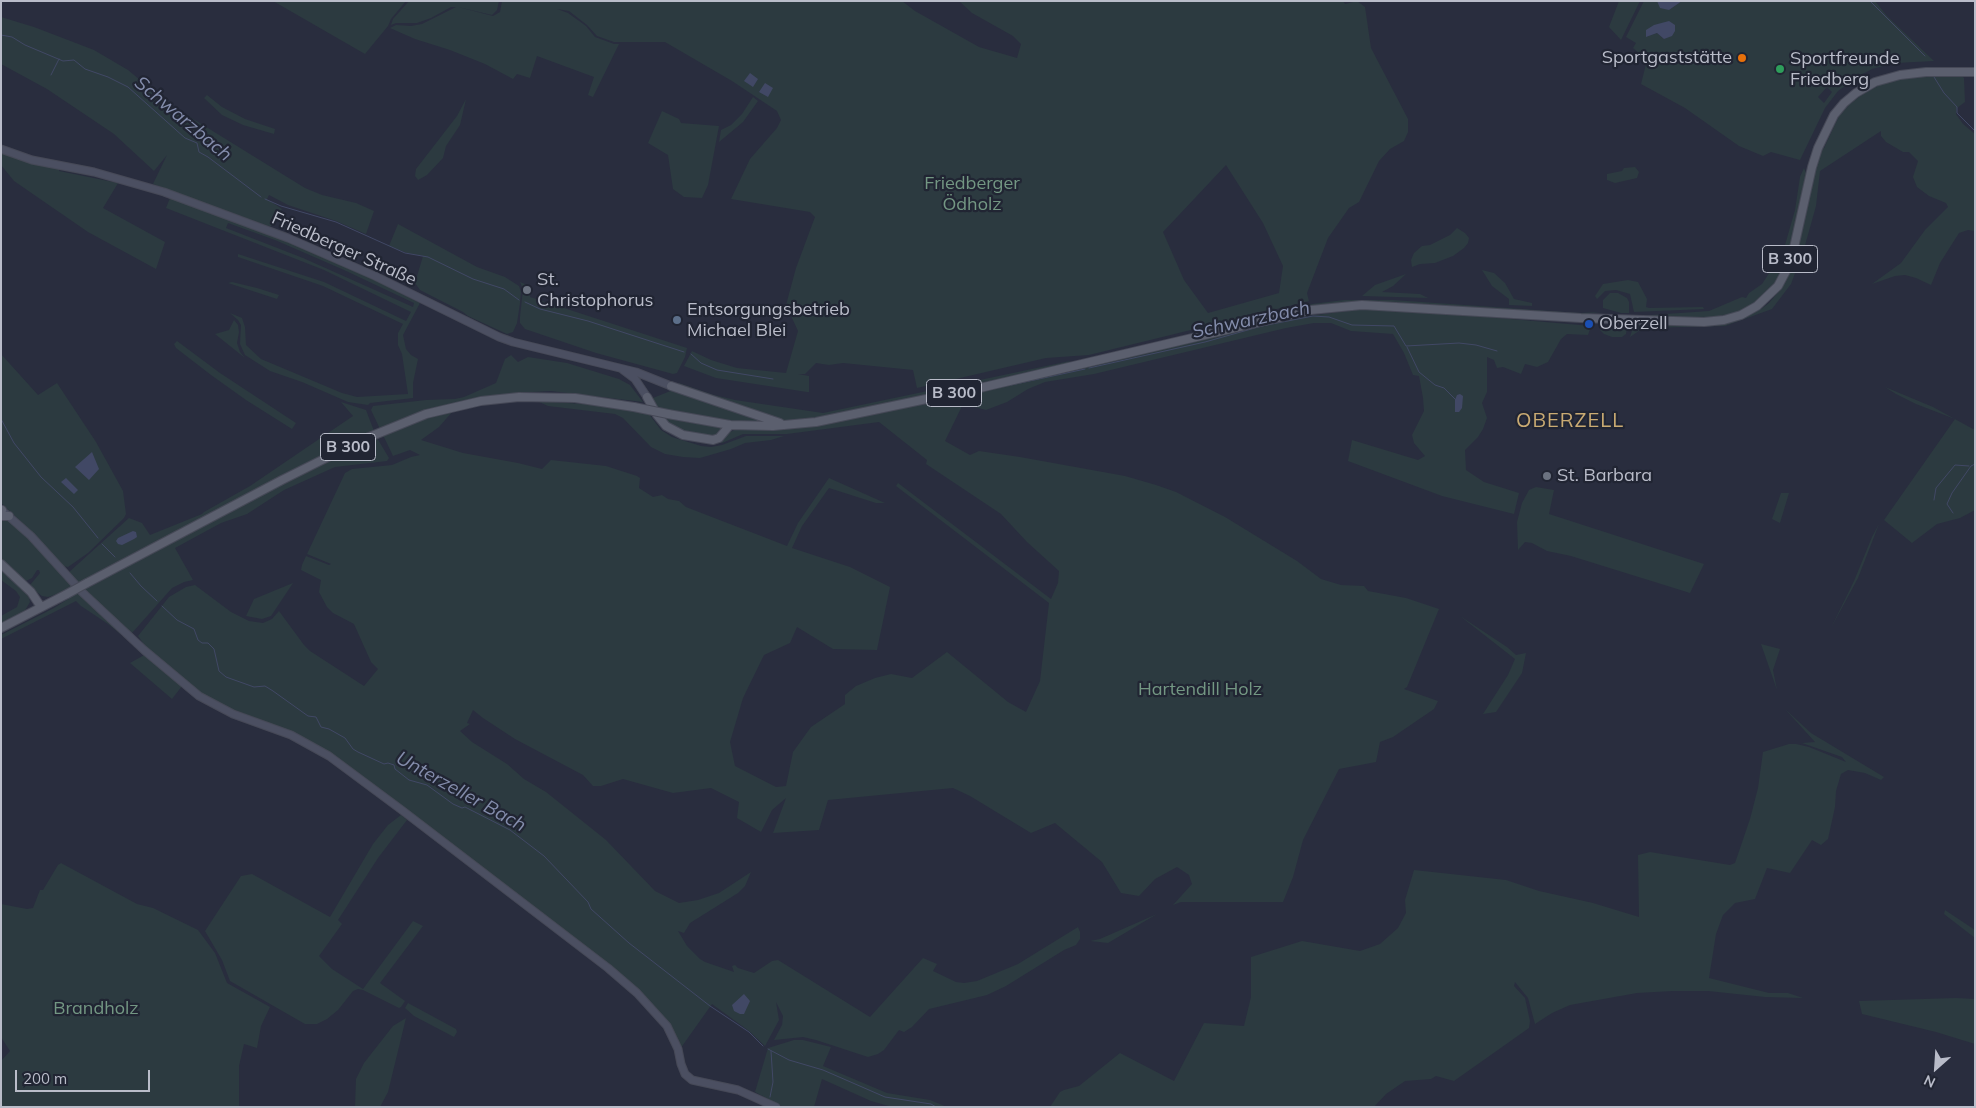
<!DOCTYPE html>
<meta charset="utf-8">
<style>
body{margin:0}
#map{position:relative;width:1976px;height:1108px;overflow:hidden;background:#292d3e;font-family:Mulish,sans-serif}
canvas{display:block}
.frame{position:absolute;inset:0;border:2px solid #b9bcc9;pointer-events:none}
.north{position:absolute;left:1911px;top:1043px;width:50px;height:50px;-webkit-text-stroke:4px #212533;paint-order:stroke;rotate:206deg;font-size:14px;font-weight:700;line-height:20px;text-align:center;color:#b9bcc9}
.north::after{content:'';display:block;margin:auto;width:18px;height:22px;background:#b9bcc9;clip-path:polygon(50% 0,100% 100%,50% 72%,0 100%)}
.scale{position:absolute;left:15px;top:1070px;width:135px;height:22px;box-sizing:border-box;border:2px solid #b9bcc9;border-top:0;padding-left:6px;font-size:15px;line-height:18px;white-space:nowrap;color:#b9bcc9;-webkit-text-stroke:4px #212533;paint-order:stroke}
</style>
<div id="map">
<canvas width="1976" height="1108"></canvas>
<div class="frame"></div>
<div class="north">N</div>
<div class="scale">200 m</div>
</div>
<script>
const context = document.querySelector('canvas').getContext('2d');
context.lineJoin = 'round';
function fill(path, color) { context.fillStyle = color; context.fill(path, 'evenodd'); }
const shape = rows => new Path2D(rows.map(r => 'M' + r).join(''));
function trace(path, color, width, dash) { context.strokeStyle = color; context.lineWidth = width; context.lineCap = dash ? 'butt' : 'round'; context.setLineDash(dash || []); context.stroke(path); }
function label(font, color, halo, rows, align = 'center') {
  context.font = font + ' Mulish,sans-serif'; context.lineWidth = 4.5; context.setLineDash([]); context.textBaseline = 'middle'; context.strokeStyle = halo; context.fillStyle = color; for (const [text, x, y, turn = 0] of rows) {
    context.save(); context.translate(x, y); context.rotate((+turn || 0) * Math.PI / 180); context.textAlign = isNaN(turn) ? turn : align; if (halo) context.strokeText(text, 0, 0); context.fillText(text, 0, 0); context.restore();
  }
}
fill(shape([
 [273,1,406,1,391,19,388,26,365,54],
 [409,1,499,1,497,10,492,15,458,7,493,16,500,12,502,1,902,1,915,11,979,47,1017,58,1021,44,1013,36,972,13,959,1,1343,1,1345,4,1357,1,1365,7,1371,48,1408,119,1408,132,1404,141,1390,149,1379,161,1359,202,1349,208,1328,238,1307,293,1309,301,1089,355,1046,358,917,388,913,370,843,363,829,365,816,363,805,374,798,374,809,376,809,392,807,392,716,378,684,366,692,351,711,360,737,368,786,373,798,331,786,305,796,268,815,217,810,212,731,199,750,159,777,128,781,120,777,111,732,81,665,42,614,42,597,36,587,25,569,11,557,9,568,13,586,26,595,37,614,44,619,44,593,97,588,95,594,77,537,56,530,78,517,74,513,79,485,64,450,50,415,39,390,28,396,25,411,26,422,24,456,7,451,7,431,18,417,23,396,23,391,25,393,19],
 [1226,165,1263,223,1283,266,1279,293,1208,313,1184,280,1163,232],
 [1619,1,1640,1,1621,40,1609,27],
 [1644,1,1657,1,1669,10,1682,1,1875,1,1887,16,1934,61,1896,63,1872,69,1859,76,1838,91,1825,108,1800,160,1771,152,1763,156,1739,146,1685,108,1641,84,1647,60,1633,48,1636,43,1626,37],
 [1675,25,1664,39,1657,33,1646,37],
 [1827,87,1832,92,1824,103,1818,97],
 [1,17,34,27,94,50,128,70,169,104,305,188,322,195,356,203,374,211,366,234,336,221,288,205,269,195,267,199,282,209,271,226,268,226,153,184,167,155,154,171,114,134,47,89,1,64],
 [1931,76,1963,77,1964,78,1965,102,1957,108,1956,114,1963,124,1975,134,1975,231,1968,230,1959,233,1940,263,1931,285,1916,278,1905,275,1895,276,1872,284,1901,263,1925,230,1948,207,1946,203,1929,196,1917,187,1913,177,1918,161,1909,152,1903,152,1886,142,1881,136,1881,131,1820,171,1816,206,1804,249,1791,284,1772,309,1725,326,1643,328,1630,337,1634,324,1683,325,1742,317,1761,309,1769,303,1780,290,1788,275,1803,227,1820,149,1824,148,1839,116,1850,104,1863,94,1880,85,1903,78],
 [207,95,222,107,245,119,275,129,274,134,243,125,222,115,204,98],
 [753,97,758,101,743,122,719,142,721,130,731,125,742,114],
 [466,99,460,125,446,146,443,158,427,175,418,180,415,176,416,169,457,116],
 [662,111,679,119,681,123,719,126,708,185,702,198,684,197,673,189,668,155,648,143],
 [1,152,20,159,59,168,59,171,118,183,103,208,165,242,156,269,88,232,14,181,1,165],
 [1635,167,1639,172,1637,178,1615,183,1607,180,1607,174,1622,171,1624,168],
 [1804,168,1806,173,1789,253,1782,273,1775,284,1754,304,1740,312,1704,319,1637,316,1709,311,1742,297,1746,298,1749,293,1762,284,1783,252,1795,210,1800,177],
 [170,198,304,248,357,271,420,303,403,335,406,349,411,355,418,359,413,383,413,398,370,403,368,405,348,402,302,382,270,371,245,355,240,344,241,325,238,320,230,313,242,318,245,327,246,345,261,359,342,393,357,397,408,394,402,354,398,345,398,333,403,324,323,286,238,257,238,254,324,282,406,321,411,312,324,270,166,208],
 [228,223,275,240,344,270,414,303,413,307,303,258,226,228],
 [398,224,477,267,505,277,519,286,521,292,520,303,517,323,513,332,507,334,468,316,463,312,420,290,415,283,423,256,407,253,389,246],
 [1457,228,1465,233,1469,238,1468,243,1464,248,1453,256,1435,263,1420,264,1412,267,1411,260,1414,253,1422,246,1430,245,1450,235],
 [1482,270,1494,273,1505,283,1514,299,1532,303,1532,306,1509,305,1509,299,1492,286],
 [1406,274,1393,286,1382,292,1420,294,1428,298,1362,296,1375,285],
 [1628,280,1638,282,1647,299,1646,307,1649,308,1703,307,1704,309,1634,312,1630,294,1616,290,1605,291,1597,299,1595,296,1603,284],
 [232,282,257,288,279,295,277,299,228,283],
 [520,282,530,286,530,297,687,348,685,357,677,373,673,374,596,353,525,329,520,323,520,317,523,289],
 [1610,293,1618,293,1627,298,1629,302,1629,313,1621,313,1603,308,1603,300],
 [1344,300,1393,300,1580,313,1600,312,1580,315,1483,310,1392,302,1345,303,1288,312,1289,310,1312,304],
 [1363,309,1408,310,1591,326,1588,335,1567,334,1561,339,1548,362,1537,367,1525,364,1521,374,1503,367,1497,368,1494,360,1487,357,1487,392,1482,403,1487,418,1483,429,1478,437,1465,450,1466,470,1484,482,1519,493,1514,514,1442,496,1348,461,1352,440,1418,460,1425,456,1414,443,1412,435,1424,411,1423,398,1419,376,1413,375,1404,353,1393,334,1351,331,1331,323,1314,323,1286,328,1094,374,1045,382,1028,389,1007,402,986,410,963,404,945,441,970,455,979,451,1020,457,1125,476,1156,485,1176,492,1225,517,1297,561,1321,579,1341,585,1364,586,1368,591,1406,598,1439,609,1407,687,1404,689,1438,701,1434,709,1393,737,1380,742,1376,762,1339,769,1303,840,1293,877,1283,902,1181,902,1173,905,1192,884,1189,875,1177,867,1155,879,1139,896,1121,893,1102,862,1055,823,1031,833,970,796,953,788,828,800,819,830,773,833,786,798,772,810,761,832,737,818,739,802,711,788,673,793,623,779,601,786,593,786,583,775,515,739,483,718,473,710,467,723,470,724,460,731,472,742,507,764,524,779,546,792,606,840,655,891,679,903,698,900,719,893,751,872,745,886,738,893,690,923,684,933,678,931,687,946,700,959,705,962,734,972,732,966,735,965,738,968,754,973,772,961,778,960,870,1017,923,958,937,964,933,971,956,982,964,983,977,981,1018,964,1078,927,1080,932,1080,939,1076,945,1064,950,1006,986,987,995,929,1009,912,1027,904,1032,899,1030,884,1050,878,1054,868,1057,816,1040,803,1037,774,1040,782,1025,783,1016,776,1002,779,1020,765,1046,749,1031,712,1004,680,1049,669,1025,658,1010,639,991,292,732,232,709,201,693,146,647,138,636,169,597,186,587,195,585,231,612,249,621,263,623,272,619,279,611,304,645,310,651,364,686,378,669,371,662,354,624,333,613,327,607,319,592,321,580,301,570,302,565,306,556,329,565,331,564,307,554,345,473,352,469,392,465,411,457,420,455,410,450,393,456,383,435,428,417,453,411,439,427,421,440,463,453,518,463,542,469,551,460,606,466,637,476,640,478,639,488,653,497,662,495,668,499,679,501,686,507,787,546,798,523,829,478,885,503,876,503,829,488,802,526,792,548,850,567,890,587,877,650,833,649,797,627,790,643,764,655,743,698,730,742,735,766,776,787,786,786,793,752,811,727,845,704,845,695,856,686,875,678,891,674,912,678,947,652,1008,702,1026,712,1040,681,1049,603,896,486,898,483,1051,599,1058,583,1059,571,1027,542,1001,514,926,464,927,460,879,422,787,434,743,434,722,443,721,441,730,432,737,429,791,429,855,418,1088,366,1286,319],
 [234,320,238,325,239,332,237,343,240,352,245,358,215,334,229,330],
 [1627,327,1626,334,1622,337,1612,337,1604,334,1600,330,1603,328],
 [177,341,220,373,296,423,292,429,246,400,211,375,176,348,174,344],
 [1,354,38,395,57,383,96,442,123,491,126,514,124,518,88,553,68,567,63,566,29,529,1,503],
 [511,355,518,362,528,357,567,363,619,379,630,385,643,402,551,391,516,393,479,398,380,429,371,410,373,406,426,400,455,399,464,397,496,383,505,359],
 [1070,361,1066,365,903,401,829,416,787,421,774,420,678,386,679,383,714,395,735,400,823,413],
 [1885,387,1933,407,1973,429,1975,428,1975,510,1960,518,1937,524,1912,543,1884,520,1955,419,1916,404,1896,394],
 [673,390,759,420,763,422,746,423,700,418,656,407,653,398],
 [537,401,599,405,649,414,661,430,672,437,701,446,711,447,722,445,746,436,784,436,771,440,745,443,731,449,700,458,683,457,665,454,651,447,623,418,615,414,548,406],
 [341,402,366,410,374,431,79,585,68,573,129,518,142,523,150,535,202,514,204,512,250,486,353,416],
 [661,416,691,423,727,428,712,439,673,429],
 [377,438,389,458,387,461,335,467,284,490,247,514,221,523,175,548,193,580,184,582,172,588,132,633,128,632,84,590,283,484],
 [1536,487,1554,490,1549,514,1704,564,1690,593,1571,556,1547,551,1532,543,1525,542,1518,550,1517,522,1522,503,1529,490],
 [1781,493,1789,493,1780,523,1772,519],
 [1,519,8,521,19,529,73,587,54,595,48,597,42,596,30,587,30,585,40,573,39,570,37,570,32,578,24,582,1,559],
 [1879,524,1858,578,1831,628,1854,581,1872,537],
 [1,566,19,584,29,597,30,602,24,612,1,625,1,616,17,607,20,597,16,591,1,580],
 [293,583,271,616,262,619,246,616,254,599],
 [79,592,123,636,108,624,81,606,76,601,1,639,1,635,54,608],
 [1460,616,1507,647,1516,655,1526,653,1522,673,1496,712,1483,714,1508,675,1515,659],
 [1761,644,1780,649,1773,670,1777,690],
 [146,654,182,686,172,699,130,663],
 [1785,709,1811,733,1884,777,1881,780,1865,773,1848,770,1841,774,1836,791,1835,807,1828,839,1821,845,1812,840,1790,873,1767,868,1755,899,1735,903,1723,915,1716,934,1709,978,1769,993,1788,993,1803,998,1765,997,1708,991,1673,991,1637,993,1570,1005,1552,1013,1535,1024,1528,998,1515,982,1514,986,1525,998,1530,1021,1529,1028,1454,1081,1436,1076,1431,1079,1405,1081,1386,1094,1374,1107,1050,1107,1060,1092,1064,1090,1079,1086,1120,1053,1174,1081,1204,1023,1244,1026,1251,997,1251,957,1302,941,1360,951,1380,944,1398,928,1406,913,1405,900,1414,870,1506,880,1539,891,1593,903,1639,917,1638,855,1650,852,1730,865,1735,863,1750,819,1758,788,1763,752,1789,744,1796,744,1809,747,1846,762,1842,757,1802,743,1815,742],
 [401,815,407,820,378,858,338,920,342,924,319,956,332,969,363,989,413,921,423,926,380,983,405,1001,401,1007,399,1008,363,990,358,989,353,991,338,1010,327,1019,317,1024,305,1024,230,981,222,960,205,931,241,876,252,874,330,917,373,844,388,825],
 [61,863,137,904,153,908,198,930,215,953,227,983,270,1007,261,1026,257,1048,244,1044,239,1066,239,1107,1,1107,1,1061,10,1051,1,1037,1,904,27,909,33,908,40,890,43,890,58,865],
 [1945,910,1975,930,1975,938,1944,914],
 [1157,914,1108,943,1090,941,1100,939],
 [1956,998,1975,999,1975,1044,1936,1032,1862,1014,1859,1001],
 [408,1003,456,1029,457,1032,454,1037,414,1016,405,1008],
 [406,1018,388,1092,380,1107,355,1107,356,1079,364,1063,393,1026],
 [794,1040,803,1040,831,1047,823,1066,887,1093,930,1100,947,1107,892,1107,871,1101,822,1079,814,1107,783,1107,755,1092,768,1048]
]), '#2c3a40');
fill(shape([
 [1657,1,1682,1,1669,10,1660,8],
 [1669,21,1675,25,1675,31,1672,36,1664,39,1657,33,1646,37,1646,30,1654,25],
 [750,73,758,79,753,87,744,81],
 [765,83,773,88,768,97,759,92],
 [1460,394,1463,396,1462,408,1459,412,1455,412,1455,400,1457,395],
 [92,452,99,469,89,480,75,467],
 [66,478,78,490,74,494,61,482],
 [133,531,136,532,137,537,134,539,122,545,118,544,116,541,118,538],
 [744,994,750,1001,744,1014,740,1014,734,1011,732,1005]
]), '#414865');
trace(shape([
 [1870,1,1925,56],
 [1,35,12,37,25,45,63,61,74,60,85,69,108,77,128,87,185,138,197,143,199,152,208,157,261,197],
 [51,75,59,59],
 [1934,77,1944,93,1957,107,1957,113,1975,131],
 [265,199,281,206,336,222,405,253,428,257,473,279,504,289,519,300],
 [525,302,540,309,588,321,684,352],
 [1407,347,1419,372,1435,385,1444,388,1457,401],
 [691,354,701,363,717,370,773,379],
 [1089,368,1205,342,1262,326,1313,316,1329,317,1352,325,1394,326,1406,346,1459,343,1476,345,1497,351],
 [1011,385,1085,369],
 [1,419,14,443,41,477,73,507,98,538],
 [1934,500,1936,488,1955,465,1969,466],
 [1953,513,1947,504,1952,493,1971,466,1975,464],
 [102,544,115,557],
 [130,573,141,586,157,601],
 [162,606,177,620,194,629,198,640,202,643,208,643,214,649,219,671,226,677,254,687,265,686,273,691,308,716,316,717,321,727,329,729,345,738,353,749,358,752,384,764,388,763,394,765,395,769,409,780,427,785,453,804,462,808,465,807,510,830,544,856,588,902,591,909,629,943,710,1006,749,1032,763,1046],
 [768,1049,789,1060,823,1070,885,1097,931,1104,936,1107],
 [770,1097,773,1082,771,1051]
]), '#414865', 1);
const secondary = shape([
 [1,149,32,160,94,172,164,192,288,238,375,276,499,337,513,342,636,372,671,386],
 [623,370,635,379,647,397],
 [5,513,31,536,82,592,144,650,199,696,233,714,291,735,329,756,403,811,608,968,637,993,667,1026,678,1049,681,1064,685,1074,692,1080,738,1090,776,1107]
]);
const primary = shape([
 [671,386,780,423],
 [647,397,657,415,666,426,683,435,713,440,719,438,730,425],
 [668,414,730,425,773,426,816,422,984,387,1311,310,1362,305,1581,318,1704,322,1724,320,1741,315,1757,306,1778,286,1786,271,1793,252,1812,167,1818,148,1834,115,1844,103,1856,93,1875,82,1900,75,1926,72,1975,72],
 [1,511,2,510],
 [1,516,9,516],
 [1,564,31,592,41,607],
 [87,583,282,480,362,440,426,414,481,401,519,397,575,398,634,407],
 [1,628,67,594]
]);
trace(secondary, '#464957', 9);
trace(primary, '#464957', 10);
trace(secondary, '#4b4f61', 7);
trace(primary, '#5b5f6e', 8);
const primaryBridge = shape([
 [634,407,668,414],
 [67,594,87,583]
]);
trace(primaryBridge, '#464957', 10, []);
trace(primaryBridge, '#5b5f6e', 8);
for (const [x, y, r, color] of [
 [1742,58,5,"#e8710a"],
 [1780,69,5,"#2e9e5b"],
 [527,290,5,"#6b7280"],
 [677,320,5,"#5c6f8a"],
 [1589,324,5,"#1a4fb4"],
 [1547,476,5,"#6b7280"]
]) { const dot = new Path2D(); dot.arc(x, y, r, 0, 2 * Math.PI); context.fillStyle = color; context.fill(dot); trace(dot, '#212533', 2); }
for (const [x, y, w] of [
 [1790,259,55],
 [954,393,55],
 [348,447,55]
]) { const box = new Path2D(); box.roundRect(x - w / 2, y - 13.5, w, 27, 4); context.fillStyle = '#212533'; context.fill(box); trace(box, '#b9bcc9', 1); }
label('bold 16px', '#b9bcc9', null, [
 ["B 300",1790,259],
 ["B 300",954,393],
 ["B 300",348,447]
]);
label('18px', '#b9bcc9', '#212533', [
 ["Sportgaststätte",1732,58,"right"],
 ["Sportfreunde",1790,59],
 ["Friedberg",1790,80],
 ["St.",537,280],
 ["Christophorus",537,301],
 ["Entsorgungsbetrieb",687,310],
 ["Michael Blei",687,331],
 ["Oberzell",1599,324],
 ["St. Barbara",1557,476]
], 'left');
label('18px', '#739783', '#212533', [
 ["Friedberger",972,184],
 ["Ödholz",972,205],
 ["Hartendill Holz",1200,690],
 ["Brandholz",96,1009]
]);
label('18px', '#b9bcc9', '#212533', [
 ["Friedberger Straße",344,249,24]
]);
label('italic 19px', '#848dac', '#212533', [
 ["Schwarzbach",183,119,40],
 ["Schwarzbach",1251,320,-12],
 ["Unterzeller Bach",461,792,29]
]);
context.letterSpacing = '1px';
label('20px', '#caab73', '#212533', [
 ["OBERZELL",1570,421]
]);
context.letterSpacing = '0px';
</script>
